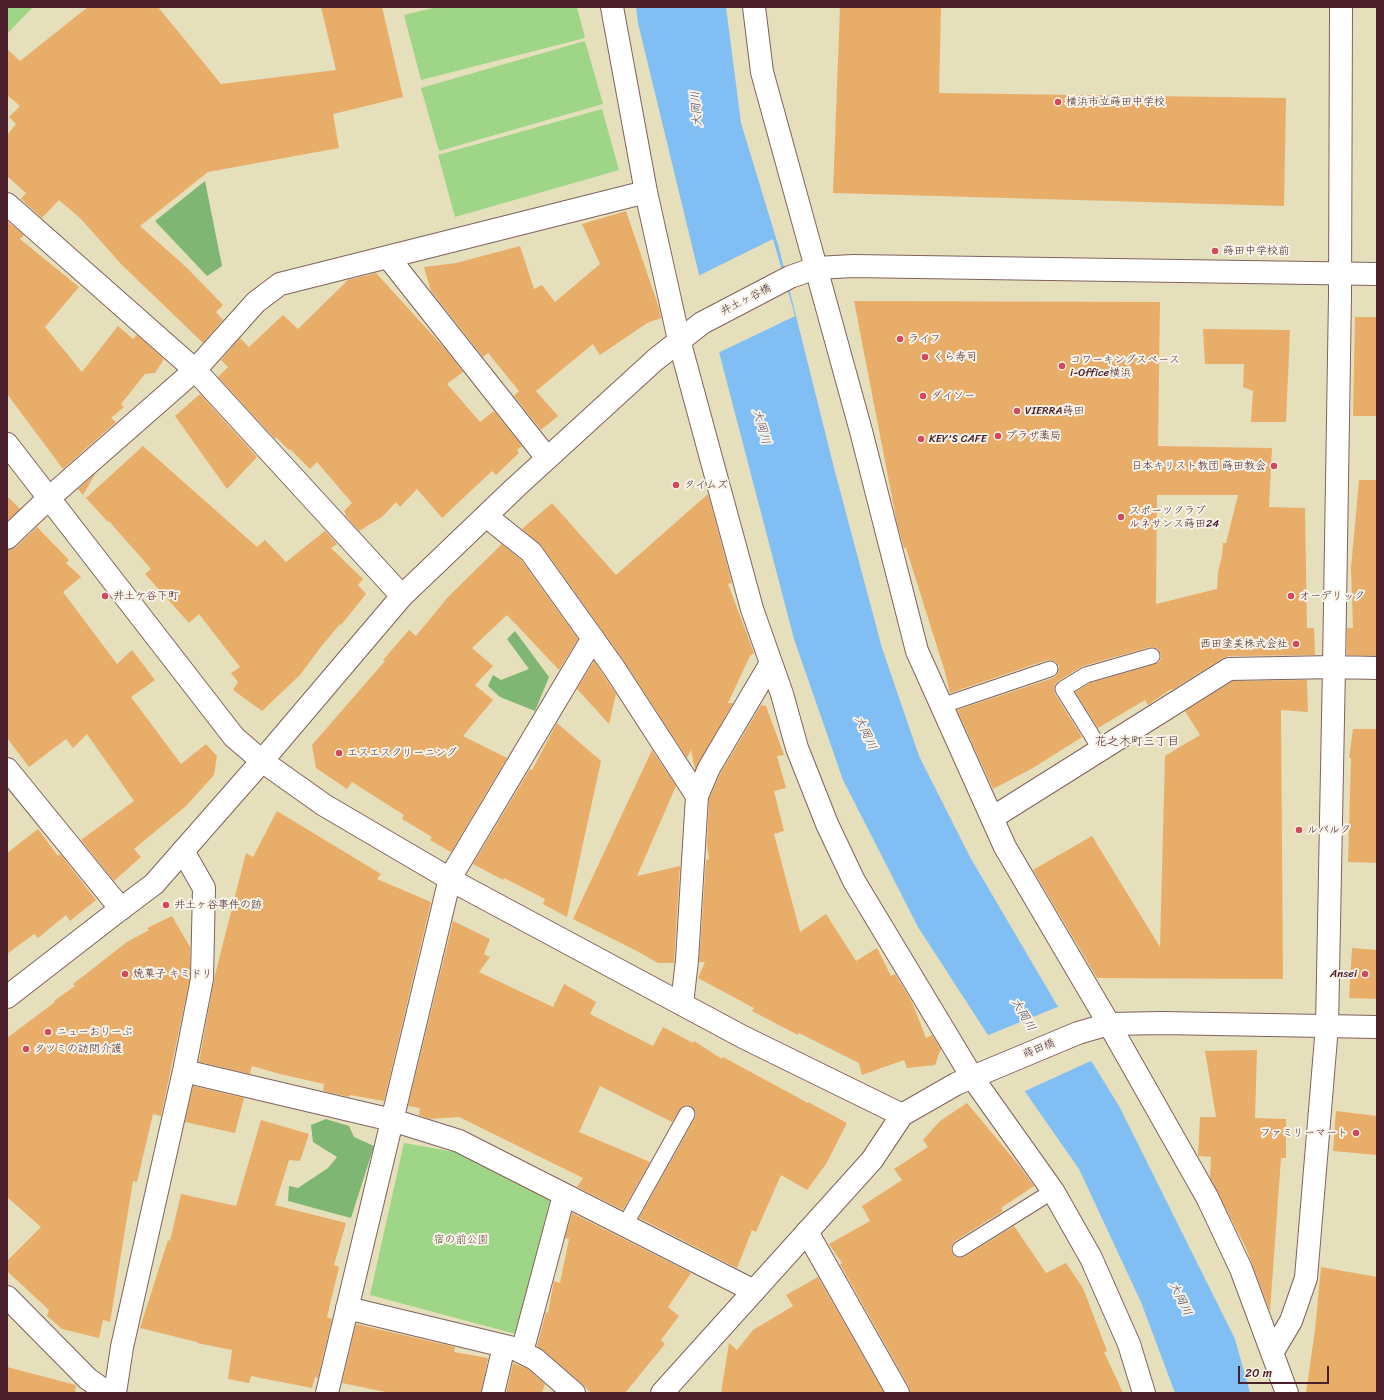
<!DOCTYPE html>
<meta charset="utf-8">
<style>
body{margin:0}
#map{position:relative;width:1384px;height:1400px;overflow:hidden;background:#e6dfbb;font-family:Sriracha,sans-serif}
canvas{display:block}
.frame{position:absolute;inset:0;border:8px solid #4a1f2b;pointer-events:none}
.scale{position:absolute;left:1238px;top:1366px;width:91px;height:18px;box-sizing:border-box;border:2px solid #4a1f2b;border-top:0;padding-left:5px;font-size:12px;line-height:14px;white-space:nowrap;color:#4a1f2b;-webkit-text-stroke:3px #f7f3e8;paint-order:stroke}
</style>
<div id="map">
<canvas width="1384" height="1400"></canvas>
<div class="frame"></div>
<div class="scale">20 m</div>
</div>
<script>
const context = document.querySelector('canvas').getContext('2d');
context.lineJoin = 'round';
function fill(path, color) { context.fillStyle = color; context.fill(path, 'evenodd'); }
const shape = rows => new Path2D(rows.map(r => 'M' + r).join(''));
function trace(path, color, width, dash) { context.strokeStyle = color; context.lineWidth = width; context.lineCap = dash ? 'butt' : 'round'; context.setLineDash(dash || []); context.stroke(path); }
function label(font, color, halo, rows, align = 'center') {
  context.font = font + ' Sriracha,"Klee One",sans-serif'; context.lineWidth = 4; context.setLineDash([]); context.textBaseline = 'middle'; context.strokeStyle = halo; context.fillStyle = color; for (const [text, x, y, turn = 0] of rows) {
    context.save(); context.translate(x, y); context.rotate((+turn || 0) * Math.PI / 180); context.textAlign = isNaN(turn) ? turn : align; if (halo) context.strokeText(text, 0, 0); context.fillText(text, 0, 0); context.restore();
  }
}
fill(shape([
 [7,7,33,7,7,34],
 [437,7,577,7,585,38,421,80,404,15],
 [585,41,603,104,439,151,421,88],
 [602,109,619,170,455,217,438,155],
 [404,1143,461,1153,550,1200,516,1334,370,1295]
]), '#9fd587');
fill(shape([
 [205,181,222,266,207,276,155,221],
 [515,631,549,677,535,711,500,697,488,686,493,675,501,680,529,669,507,639],
 [326,1119,349,1126,354,1137,374,1146,351,1218,288,1201,289,1186,298,1188,328,1168,337,1157,313,1142,311,1125]
]), '#7fb674');
fill(shape([
 [636,7,726,7,741,123,779,248,834,468,882,648,919,756,970,857,1061,1012,1119,1106,1235,1339,1250,1393,1175,1393,1141,1302,1079,1169,1019,1083,918,927,843,780,794,639,702,287,638,23]
]), '#80bef4');
fill(shape([
 [773,239,795,316,718,353,698,276],
 [1060,1006,1093,1060,1023,1092,986,1036]
]), '#e6dfbb');
fill(shape([
 [88,7,158,7,221,84,336,70,321,7,382,7,403,97,333,114,339,148,208,172,140,226,186,267,223,305,216,312,223,320,203,343,121,264,81,219,59,200,42,218,21,199,26,193,7,176,7,135,16,124,9,117,20,106,7,95,7,49,20,61],
 [840,7,941,7,939,93,1286,98,1284,206,833,193],
 [626,211,659,308,661,318,647,323,600,355,593,344,536,391,558,416,541,430,514,396,519,391,488,353,483,357,431,291,424,267,456,263,520,246,534,289,542,285,555,302,600,264,582,224],
 [7,221,24,235,20,239,79,287,45,327,82,372,118,326,133,339,137,335,164,359,155,373,145,374,121,404,124,407,111,418,116,422,63,469,7,394],
 [376,273,446,350,463,372,447,384,480,422,494,411,522,446,517,450,519,453,496,475,492,471,442,518,417,489,400,507,396,502,382,517,359,531,345,515,346,514,344,511,352,503,317,462,310,469,290,449,289,450,276,437,275,439,218,377,228,367,221,360,240,338,249,347,283,315,298,329,348,280],
 [854,301,1160,302,1158,446,1272,448,1269,507,1305,508,1307,628,1314,628,1315,655,1229,656,1223,658,1172,690,1171,689,1148,705,1145,700,1098,728,1075,692,1090,683,1155,664,1159,662,1161,658,1161,654,1158,649,1154,647,1150,647,1083,666,1058,681,1055,684,1054,689,1055,694,1082,737,1033,768,993,789,957,710,1053,678,1057,675,1059,671,1059,666,1056,662,1051,660,1047,660,950,693,945,672,906,548,904,548,897,523],
 [1157,495,1238,495,1226,543,1223,543,1222,556,1218,572,1217,589,1156,604],
 [1355,317,1377,317,1377,416,1353,416],
 [1203,329,1290,330,1286,422,1251,422,1253,391,1243,387,1244,364,1205,364],
 [200,394,257,457,227,489,175,416],
 [143,446,257,547,265,540,286,562,325,531,337,544,331,548,363,579,358,585,366,594,341,625,340,624,320,648,300,675,262,711,233,690,238,682,231,673,240,667,199,614,189,623,145,574,151,569,109,521,108,522,86,498],
 [96,473,83,495,78,489],
 [1359,480,1377,480,1377,656,1347,655,1347,628,1353,628,1351,568],
 [708,494,732,583,728,584,754,653,750,656,728,703,733,703,695,770,691,750,687,758,624,661,541,545,522,529,552,503,616,575],
 [7,496,20,509,7,521],
 [37,527,69,560,66,563,81,577,63,592,117,664,132,650,155,680,131,697,181,764,206,744,217,756,214,775,186,806,134,849,141,857,114,881,81,840,134,801,87,734,73,748,66,739,29,767,7,738,7,550,10,550,16,547],
 [502,544,522,561,578,639,559,670,507,615,472,648,493,666,475,685,493,700,463,736,507,758,451,852,430,840,432,837,402,819,404,815,352,782,347,789,316,768,312,745,385,661,383,660,409,630,416,636,448,597],
 [594,661,616,694,609,724,577,689],
 [1307,680,1308,712,1281,710,1283,979,1097,978,1033,870,1092,836,1160,947,1165,756,1200,735,1185,711,1233,681],
 [761,705,766,706,784,755,777,756,786,788,774,791,784,831,774,834,800,932,826,914,856,961,877,948,891,976,895,974,912,1002,926,1038,932,1035,941,1049,935,1065,907,1068,904,1060,862,1075,859,1063,799,1033,798,1035,752,1011,754,1008,698,978,705,962,699,962,706,860,709,859,707,844,709,799,720,774],
 [557,723,601,761,567,917,543,904,545,899,504,878,503,880,473,864,530,769,532,770],
 [1353,729,1377,729,1377,863,1348,862,1351,758,1349,758],
 [652,750,676,786,637,876,680,866,674,963,658,963,633,949,573,919],
 [277,811,381,874,377,879,431,902,384,1101,350,1095,349,1097,323,1091,324,1084,280,1074,252,1066,250,1074,199,1062,215,975,246,853,253,857],
 [38,829,58,856,60,854,96,900,70,921,66,915,38,938,34,934,7,954,7,853],
 [172,916,190,947,190,978,161,1116,153,1114,137,1182,133,1181,110,1322,103,1320,99,1338,62,1329,47,1316,49,1310,7,1271,7,1261,41,1227,7,1197,7,1038,55,1002,54,1001,75,986,73,984,127,942,149,930,147,928],
 [453,921,490,939,484,954,490,957,479,972,553,1007,564,984,596,1002,590,1014,653,1046,663,1027,693,1043,694,1041,722,1059,723,1057,808,1103,808,1102,847,1123,826,1164,807,1190,781,1175,756,1232,752,1230,737,1268,639,1218,695,1118,696,1114,695,1110,691,1106,686,1105,682,1107,672,1122,600,1086,579,1132,650,1162,623,1210,577,1187,583,1178,459,1117,430,1119,419,1115,420,1108,408,1106],
 [1352,948,1377,950,1377,999,1349,998],
 [1257,1050,1255,1118,1286,1119,1286,1158,1281,1158,1270,1311,1246,1248,1210,1178,1211,1157,1198,1156,1200,1117,1216,1117,1205,1051],
 [193,1086,244,1098,235,1133,185,1122],
 [967,1103,1017,1163,1034,1186,1001,1208,1003,1211,955,1241,952,1245,951,1249,952,1253,956,1257,960,1258,964,1257,1014,1226,1046,1273,1066,1263,1083,1288,1107,1351,1104,1352,1123,1393,910,1393,909,1387,840,1264,842,1263,829,1244,870,1221,862,1206,902,1180,894,1169,928,1147,923,1140,940,1121],
 [1336,1111,1377,1116,1377,1155,1333,1151],
 [261,1120,309,1134,300,1161,289,1160,275,1205,346,1223,334,1265,339,1267,327,1317,332,1319,318,1378,315,1377,312,1388,251,1376,249,1383,228,1379,232,1350,197,1343,197,1342,140,1328,168,1240,170,1241,181,1194,236,1206],
 [572,1213,691,1273,668,1307,679,1316,661,1340,665,1344,625,1393,591,1393,582,1384,543,1350,537,1346,546,1312,548,1313,554,1281,560,1283,569,1239,565,1238],
 [1321,1267,1377,1277,1377,1393,1306,1393,1315,1330],
 [818,1277,884,1393,721,1393,729,1343,737,1350,753,1330,793,1306,786,1295],
 [356,1324,455,1347,454,1352,488,1358,481,1393,390,1393,342,1383],
 [513,1363,528,1369,545,1384,542,1393,506,1393],
 [7,1367,76,1385,75,1393,7,1393]
]), '#e9ad6a');
const service = shape([
 [941,706,1050,669],
 [1101,750,1063,689,1086,675,1152,656],
 [625,1225,687,1114],
 [960,1249,1053,1191]
]);
const minor = shape([
 [612,7,646,192,679,340,752,609,782,694,797,748,827,824,854,881,972,1077,1053,1191,1091,1258,1129,1344,1144,1393],
 [754,7,762,72,861,431,917,651,1005,847,1109,1024,1207,1197,1241,1269,1287,1393],
 [7,204,195,370,402,596],
 [388,257,547,458],
 [486,516,531,552,614,668,697,796],
 [7,538,49,498,195,370,256,302,280,284,646,192],
 [7,769,121,909],
 [992,818,1229,669,1334,667,1377,668],
 [682,1004,687,960,697,796,709,768,771,663],
 [184,1071,392,1120,459,1141,754,1291],
 [807,1232,898,1393],
 [7,1297,88,1379,108,1393],
 [347,1308,513,1348,535,1359,574,1393],
 [522,1352,564,1195],
 [1272,1353,1291,1321,1306,1278,1327,1026,1334,667,1340,295,1341,7],
 [115,1393,122,1347,184,1071,202,979,204,888,183,851],
 [327,1393,450,878,593,638],
 [493,1393,504,1346]
]);
const tertiary = shape([
 [7,444,234,737,262,761,324,805,462,886,743,1037,902,1115],
 [7,997,114,914,154,884,262,761,402,596,516,487,655,360,702,323,790,277,816,268,853,266,1377,274],
 [662,1393,872,1160,902,1115,956,1084,1078,1033,1109,1024,1162,1023,1377,1027]
]);
trace(service, '#81625d', 17);
trace(minor, '#81625d', 24);
trace(tertiary, '#81625d', 24);
trace(service, '#fff', 15);
trace(minor, '#fff', 22);
trace(tertiary, '#fff', 22);
for (const [x, y, r, color] of [
 [1058,102,4,"#d1495b"],
 [1215,251,4,"#d1495b"],
 [900,339,4,"#d1495b"],
 [925,357,4,"#d1495b"],
 [1062,366,4,"#d1495b"],
 [923,396,4,"#d1495b"],
 [1017,411,4,"#d1495b"],
 [998,436,4,"#d1495b"],
 [921,439,4,"#d1495b"],
 [1274,466,4,"#d1495b"],
 [676,485,4,"#d1495b"],
 [1121,517,4,"#d1495b"],
 [105,596,4,"#d1495b"],
 [1291,596,4,"#d1495b"],
 [1296,644,4,"#d1495b"],
 [339,753,4,"#d1495b"],
 [1299,830,4,"#d1495b"],
 [166,905,4,"#d1495b"],
 [125,974,4,"#d1495b"],
 [1365,974,4,"#d1495b"],
 [48,1032,4,"#d1495b"],
 [26,1049,4,"#d1495b"],
 [1356,1133,4,"#d1495b"]
]) { const dot = new Path2D(); dot.arc(x, y, r, 0, 2 * Math.PI); context.fillStyle = color; context.fill(dot); trace(dot, '#f7f3e8', 1.5); }
label('11px', '#4a1f2b', '#f7f3e8', [
 ["横浜市立蒔田中学校",1066,102],
 ["蒔田中学校前",1223,251],
 ["ライフ",908,339],
 ["くら寿司",933,357],
 ["コワーキングスペース",1070,360],
 ["i-Office横浜",1070,373],
 ["ダイソー",931,396],
 ["VIERRA蒔田",1025,411],
 ["プラザ薬局",1006,436],
 ["KEY'S CAFE",929,439],
 ["日本キリスト教団 蒔田教会",1266,466,"right"],
 ["タイムズ",684,485],
 ["スポーツクラブ",1129,511],
 ["ルネサンス蒔田24",1129,524],
 ["井土ケ谷下町",113,596],
 ["オーデリック",1299,596],
 ["西田塗美株式会社",1288,644,"right"],
 ["エスエスクリーニング",347,753],
 ["ルパルク",1307,830],
 ["井土ヶ谷事件の跡",174,905],
 ["焼菓子 キミドリ",133,974],
 ["Ansei",1357,974,"right"],
 ["ニューおりーぶ",56,1032],
 ["タツミの訪問介護",34,1049],
 ["ファミリーマート",1348,1133,"right"]
], 'left');
label('11px', '#4a1f2b', '#f7f3e8', [
 ["井土ヶ谷橋",746,300,-27],
 ["蒔田橋",1039,1049,-22]
]);
label('11px', '#5f4c42', '#f7f3e8', [
 ["宿の前公園",461,1240]
]);
label('italic 12px', '#5a4f67', '#f7f3e8', [
 ["大岡川",697,109,-94],
 ["大岡川",761,427,74],
 ["大岡川",865,733,65],
 ["大岡川",1023,1015,59],
 ["大岡川",1180,1299,64]
]);
label('12px', '#4a1f2b', '#f7f3e8', [
 ["花之木町三丁目",1137,742]
]);
</script>
